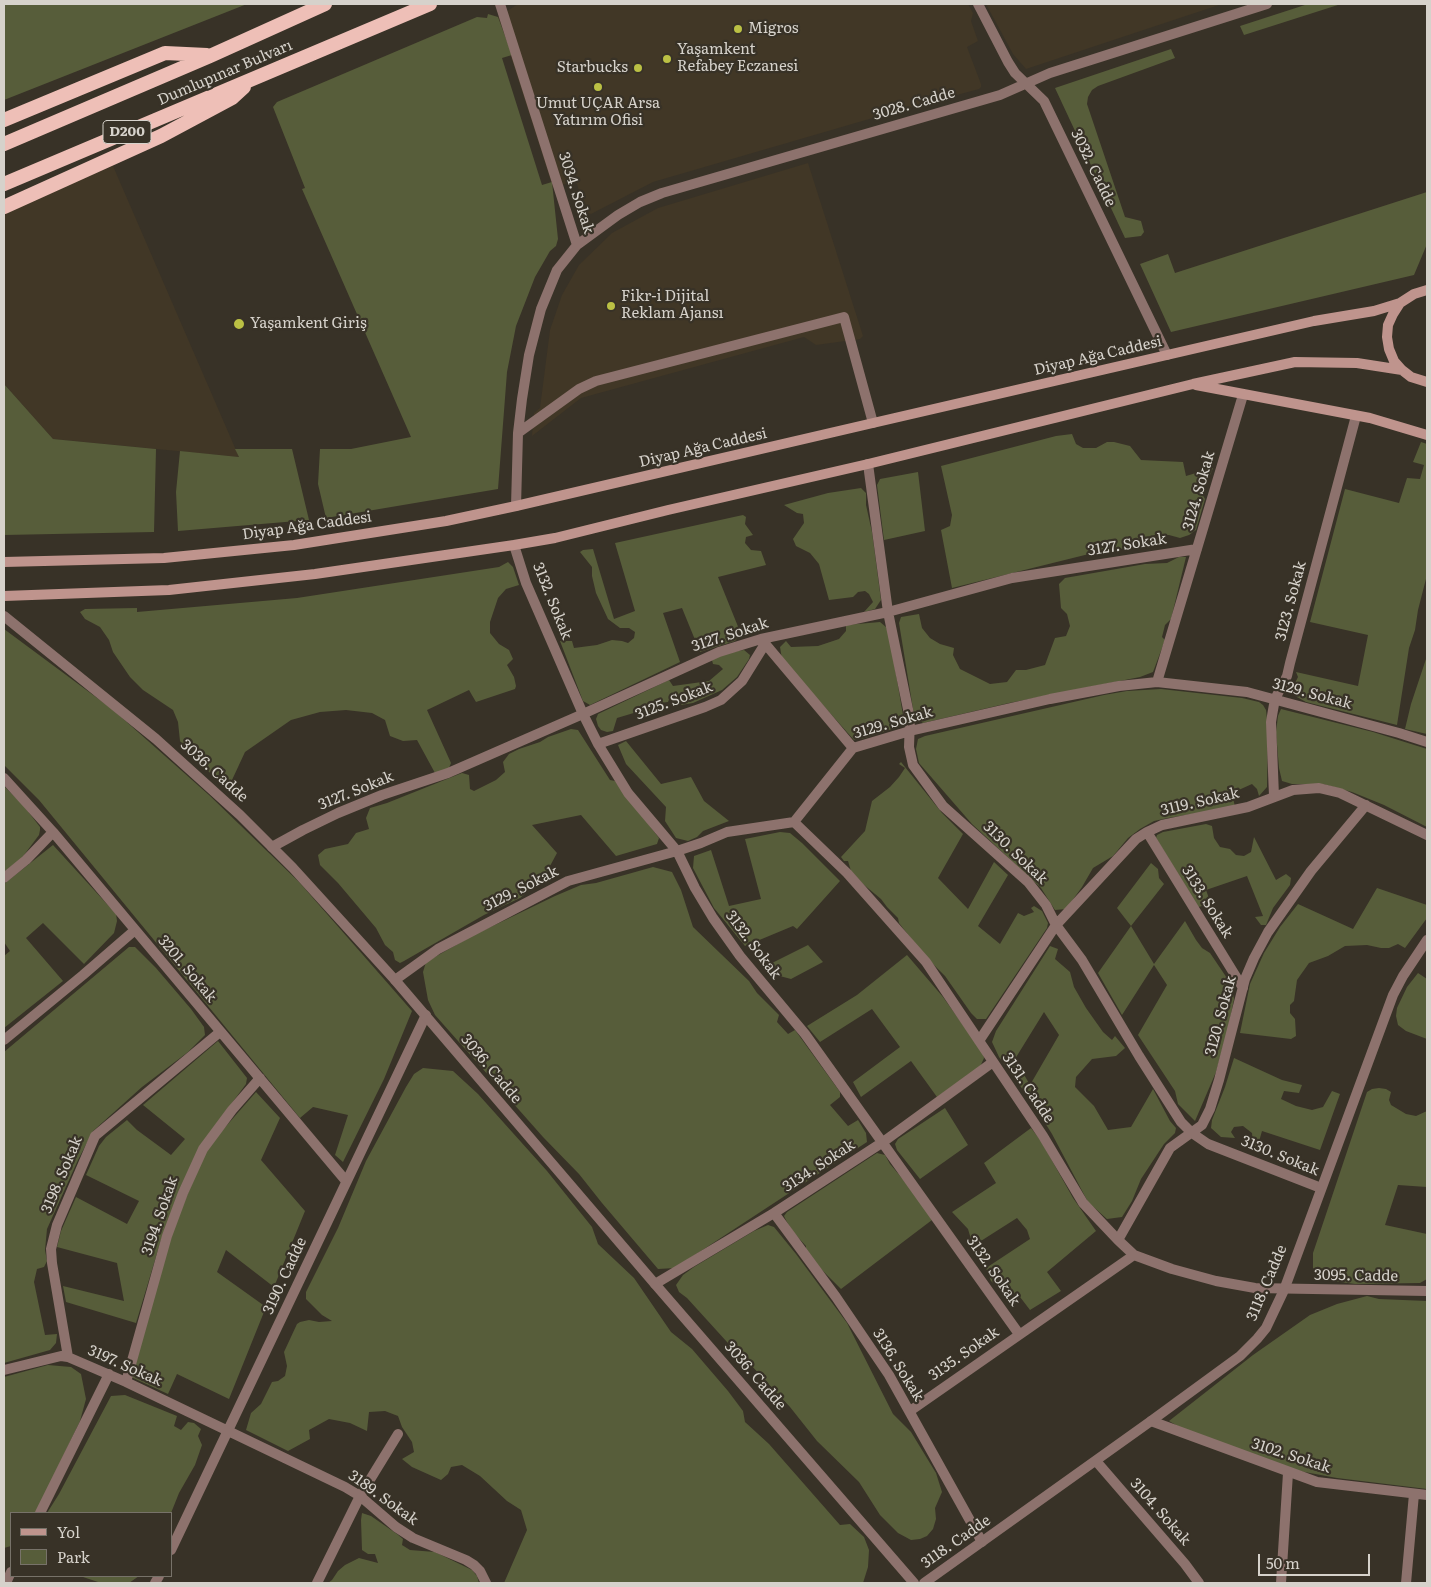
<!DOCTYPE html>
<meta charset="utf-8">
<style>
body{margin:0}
#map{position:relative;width:1431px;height:1587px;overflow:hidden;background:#383227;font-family:Literata,serif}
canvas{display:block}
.frame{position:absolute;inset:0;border:5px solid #d6d2cb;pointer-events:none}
.legend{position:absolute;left:10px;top:1512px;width:162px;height:65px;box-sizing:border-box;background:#383227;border:1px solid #777269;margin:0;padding:6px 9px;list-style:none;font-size:15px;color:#d6d2cb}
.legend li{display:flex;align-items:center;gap:10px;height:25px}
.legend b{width:25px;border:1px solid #777269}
.scale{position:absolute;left:1258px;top:1554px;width:112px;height:22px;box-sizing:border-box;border:2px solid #d6d2cb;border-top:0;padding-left:6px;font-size:15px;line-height:18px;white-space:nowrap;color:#d6d2cb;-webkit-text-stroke:4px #383227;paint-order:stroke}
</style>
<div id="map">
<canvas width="1431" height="1587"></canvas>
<div class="frame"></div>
<ul class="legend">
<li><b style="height:6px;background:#bf948d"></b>Yol</li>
<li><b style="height:14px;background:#575d3a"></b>Park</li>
</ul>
<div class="scale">50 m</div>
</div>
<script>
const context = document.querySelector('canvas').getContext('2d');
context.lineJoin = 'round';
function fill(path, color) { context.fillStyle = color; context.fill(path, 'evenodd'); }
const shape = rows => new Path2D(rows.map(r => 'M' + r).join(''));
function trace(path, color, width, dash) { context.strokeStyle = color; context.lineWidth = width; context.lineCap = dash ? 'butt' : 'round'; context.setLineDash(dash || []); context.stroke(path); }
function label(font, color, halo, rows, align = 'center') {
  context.font = font + ' Literata,serif'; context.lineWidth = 4.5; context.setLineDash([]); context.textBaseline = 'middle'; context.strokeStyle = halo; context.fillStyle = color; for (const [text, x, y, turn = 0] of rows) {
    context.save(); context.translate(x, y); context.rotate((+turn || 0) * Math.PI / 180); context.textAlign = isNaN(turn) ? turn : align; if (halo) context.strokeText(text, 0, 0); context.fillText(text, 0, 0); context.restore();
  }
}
fill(shape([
 [518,4,968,4,973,13,971,21,978,41,967,47,981,84,981,87,979,89,883,115,653,182,591,214,588,213,584,208,577,184,572,182,553,188,498,17],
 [986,4,1222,4,1026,69,1013,54],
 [808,163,863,336,860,339,816,345,804,337,581,398,532,436,534,413,540,408,550,330,562,295,579,265,612,233,658,208],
 [113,166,239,457,53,439,4,384,4,212]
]), '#413726');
fill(shape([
 [4,4,247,4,4,100],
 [1308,4,1341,4,1244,35,1240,26],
 [488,14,498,17,512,55,502,58,542,185,552,182,558,239,556,246,550,251,535,277,516,326,507,372,498,489,326,518,318,484,320,449,351,449,411,437,302,189,305,188,273,107,277,102,477,17,487,18],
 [1171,49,1175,58,1098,86,1092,90,1088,97,1087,104,1125,217,1141,221,1144,232,1141,236,1125,238,1055,88],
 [1427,192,1427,244,1414,275,1171,332,1140,264,1168,254,1175,273],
 [4,384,53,439,156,449,154,532,4,535],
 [1072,434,1076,444,1083,448,1096,448,1107,442,1114,442,1130,446,1141,460,1183,462,1186,476,1196,473,1204,468,1213,468,1209,478,1203,486,1201,492,1205,499,1196,530,1189,535,1180,538,1169,535,1154,535,1151,541,1155,546,1105,550,952,588,941,530,950,526,952,515,941,466,1056,436],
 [1421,442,1427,444,1427,575,1418,610,1415,630,1409,648,1397,725,1306,702,1295,696,1291,691,1298,677,1296,672,1358,686,1368,635,1310,622,1345,489,1399,503,1407,478,1420,479,1424,465,1413,462],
 [235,449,292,449,309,520,178,531,176,492,180,451,239,457],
 [918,472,925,531,884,540,877,485,880,479],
 [861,488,866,493,866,505,872,532,881,600,875,609,864,612,873,602,869,594,865,591,858,592,853,597,829,600,819,564,810,553,796,546,793,539,804,523,803,514,797,513,784,505,828,493],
 [743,515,746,517,745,524,753,535,746,537,745,543,751,550,761,551,766,565,718,577,739,629,734,632,738,637,735,641,700,652,682,608,663,613,680,662,590,705,583,701,560,641,572,641,574,648,597,645,612,640,622,641,628,643,634,638,635,632,629,628,620,628,608,619,596,593,592,576,592,567,580,552,583,550,593,549,614,619,635,611,615,543],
 [1179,557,1186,557,1171,619,1165,625,1162,637,1165,640,1153,672,1140,677,1009,703,923,723,914,715,899,623,901,617,919,614,922,628,930,638,940,644,954,648,953,655,960,669,990,684,1007,682,1016,670,1026,670,1045,665,1055,638,1066,636,1070,626,1067,614,1061,608,1059,584,1065,578,1145,564,1167,563],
 [508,562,513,567,519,585,506,589,498,598,490,622,490,633,499,644,509,650,513,659,507,665,514,677,516,686,515,689,476,702,469,690,427,710,451,763,449,768,435,773,417,740,403,741,390,736,385,720,372,713,346,710,320,712,291,720,245,752,232,780,224,786,187,751,180,741,178,722,173,710,143,690,130,677,113,652,109,640,100,627,85,619,80,612,85,609,137,608,137,612,297,598,499,567],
 [880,622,886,627,889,633,904,721,901,726,865,738,854,740,782,659,780,647,786,641,791,647,818,646,839,639,846,631,846,625],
 [4,629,112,709,209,795,299,882,412,1011,384,1079,343,1162,335,1155,348,1115,313,1107,300,1118,39,800,4,765],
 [744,650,750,655,749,659,737,677,722,690,693,703,681,705,687,697,680,696,670,697,668,702,652,704,653,711,650,715,646,712,637,712,617,718,613,731,607,732,601,730,598,726,596,719,598,714,669,680,673,686,709,681,723,669,719,665,713,664,712,660,726,653],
 [1427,656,1427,734,1405,729,1411,704],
 [1161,689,1242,698,1259,702,1263,705,1266,710,1268,728,1267,787,1259,796,1257,789,1252,784,1232,793,1235,807,1168,818,1154,821,1140,829,1128,838,1113,856,1093,868,1082,887,1066,909,1055,910,1041,888,972,824,919,763,916,749,918,739,925,736,1104,695,1127,691],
 [1281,709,1373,732,1427,749,1427,827,1384,805,1352,792,1323,784,1292,784,1282,781,1279,768,1276,732,1278,716],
 [571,729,578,730,610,780,615,781,659,838,657,844,616,856,581,815,532,825,557,853,550,866,553,874,549,882,535,886,520,898,484,915,404,961,400,963,395,960,393,952,385,945,376,928,338,883,320,865,318,855,325,849,348,844,356,833,369,829,366,818,370,808,387,803,462,773,469,775,470,789,474,791,496,780,505,772,503,762,509,754,519,749,540,742,548,737],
 [626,741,661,784,691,777,704,801,729,821,703,831,697,837,688,841,676,838,665,821,666,807,626,764,618,745],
 [901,762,942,813,963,834,938,878,968,909,994,862,1008,875,978,926,1000,944,1018,913,1024,916,1034,912,1031,908,1034,906,1042,911,1048,923,1047,928,986,1019,977,1019,971,1013,945,976,924,955,899,923,898,918,887,907,881,899,863,884,851,871,848,861,844,861,841,857,865,831,872,801,890,787,899,777,905,768,899,764],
 [4,786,23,805,40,827,40,830,39,835,21,859,4,872],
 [1206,824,1212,826,1214,838,1220,847,1230,849,1236,855,1244,856,1251,852,1254,837,1276,880,1286,874,1291,878,1290,885,1273,908,1266,925,1261,925,1255,917,1263,916,1247,876,1206,890,1211,904,1198,907,1156,838,1157,835,1163,832],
 [780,832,790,833,802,843,840,881,797,929,793,926,745,946,714,908,693,868,694,856,711,850,729,906,761,899,745,839],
 [53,845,116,914,117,921,114,933,84,964,43,923,26,938,63,981,4,1028,4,956,10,951,4,942,4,884],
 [1151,863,1158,869,1159,878,1164,884,1131,926,1154,964,1185,921,1196,940,1202,948,1210,953,1231,984,1234,999,1228,1029,1216,1072,1195,1121,1178,1104,1175,1091,1138,1035,1167,985,1154,965,1122,1015,1098,973,1131,926,1117,908],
 [653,867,672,872,681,890,693,927,749,981,757,993,779,1015,777,1022,788,1034,795,1030,840,1092,840,1097,830,1105,848,1126,858,1120,866,1133,867,1142,675,1268,658,1269,602,1203,579,1174,543,1137,435,1015,428,1000,423,972,426,962,472,936,555,896,581,885,596,883],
 [1377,888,1427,905,1427,918,1405,948,1398,944,1389,948,1381,948,1367,945,1345,946,1328,956,1309,963,1297,980,1294,1001,1290,1005,1290,1013,1295,1019,1296,1036,1291,1039,1240,1033,1250,984,1264,953,1280,927,1298,904,1353,929],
 [808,945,823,962,791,979,776,975,771,971,768,965],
 [1050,946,1058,949,1055,959,1070,972,1074,987,1086,1008,1103,1032,1112,1040,1115,1036,1125,1048,1116,1056,1092,1059,1076,1077,1075,1087,1094,1106,1108,1130,1131,1127,1153,1089,1170,1121,1176,1128,1175,1133,1164,1144,1141,1179,1132,1201,1122,1217,1107,1219,1088,1202,1052,1134,1032,1102,999,1057,992,1042,996,1031],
 [1044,1012,1059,1035,1030,1085,1015,1059],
 [129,947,135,947,156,968,191,1009,204,1027,205,1035,188,1052,142,1087,93,1131,78,1160,47,1229,45,1250,47,1261,44,1267,37,1269,34,1282,45,1335,57,1334,56,1343,50,1350,4,1363,4,1052],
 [907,955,943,997,983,1053,984,1058,980,1067,937,1097,911,1061,861,1097,853,1082,900,1047,872,1009,820,1042,807,1026,857,995],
 [1418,973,1427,979,1427,1039,1406,1031,1398,1025,1396,1016,1397,1008,1407,987],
 [218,1041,247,1078,246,1084,203,1142,161,1240,136,1323,66,1302,63,1286,124,1301,117,1263,57,1247,61,1231,76,1197,127,1224,139,1201,86,1175,99,1146,106,1137,127,1120,137,1130,171,1155,185,1139,143,1105],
 [1234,1058,1282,1080,1302,1085,1299,1093,1284,1091,1281,1099,1296,1106,1312,1110,1323,1107,1332,1091,1340,1094,1320,1150,1262,1131,1256,1152,1251,1150,1253,1143,1252,1133,1243,1126,1234,1127,1231,1132,1235,1138,1221,1137,1211,1128,1212,1120,1225,1087],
 [423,1068,453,1071,478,1094,547,1171,592,1227,598,1244,634,1278,671,1332,692,1349,728,1391,743,1411,745,1422,769,1444,840,1525,850,1524,864,1537,869,1550,868,1567,863,1583,504,1583,527,1530,521,1510,507,1501,480,1476,462,1465,451,1467,448,1474,441,1480,412,1467,402,1459,414,1452,412,1442,402,1427,398,1416,385,1411,369,1412,367,1431,350,1423,329,1419,309,1430,310,1439,288,1451,246,1430,251,1413,261,1404,272,1382,278,1381,285,1376,287,1366,284,1352,297,1324,300,1322,309,1320,319,1322,332,1321,322,1315,306,1299,306,1292,338,1228,366,1161,406,1087,414,1074],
 [1379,1088,1386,1089,1391,1092,1389,1100,1391,1105,1406,1114,1416,1116,1427,1111,1427,1187,1398,1185,1385,1225,1427,1234,1427,1279,1420,1283,1355,1284,1333,1281,1324,1278,1313,1268,1313,1253,1367,1092,1372,1089],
 [256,1092,280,1118,261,1160,305,1211,274,1287,226,1250,217,1272,266,1307,229,1399,177,1374,168,1394,131,1377,173,1229,203,1157,214,1140],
 [945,1108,968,1145,920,1179,897,1150,895,1144,898,1139],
 [1031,1128,1041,1141,1073,1198,1096,1231,1047,1272,1061,1291,1030,1310,1017,1293,1007,1295,991,1281,986,1268,1030,1239,1027,1230,1017,1218,973,1246,968,1229,952,1212,996,1183,984,1163],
 [877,1153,885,1155,890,1164,912,1190,932,1220,841,1289,821,1269,806,1250,806,1246,794,1233,787,1222,784,1216,787,1212],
 [768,1225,774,1227,796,1254,847,1323,893,1414,911,1432,936,1473,942,1492,935,1508,936,1519,933,1529,927,1536,920,1539,911,1540,898,1533,880,1515,859,1482,817,1441,790,1407,750,1364,727,1342,687,1298,679,1292,676,1285,683,1275,694,1267,754,1231],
 [1367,1296,1379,1299,1427,1301,1427,1489,1337,1478,1299,1471,1181,1428,1169,1421,1253,1355,1310,1315,1337,1304],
 [48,1365,71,1367,81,1374,86,1399,80,1421,36,1513,11,1513,11,1546,4,1548,4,1377],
 [125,1395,177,1416,174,1426,181,1430,188,1422,194,1423,201,1429,198,1436,202,1445,195,1465,179,1493,171,1513,47,1513,59,1494,111,1396],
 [362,1513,371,1516,397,1534,403,1539,402,1545,410,1550,435,1552,472,1570,477,1576,479,1583,328,1583,332,1580,338,1571,345,1565,359,1558,378,1563,375,1554,368,1554,362,1550,361,1520],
 [80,1576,139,1576,129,1583,101,1583]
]), '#575d3a');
trace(shape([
 [500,4,577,245,557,270,541,309,529,355,522,399,518,433,516,506],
 [978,4,1008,62,1015,73,1044,101,1167,355],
 [577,245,618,215,640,202,662,193,1000,95,1050,73,1267,4],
 [518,433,579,389,596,381,844,317,873,423],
 [868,464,888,612,910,719,909,747,913,765,943,806,1028,882,1046,905,1056,925,1082,960,1139,1056,1181,1122,1192,1133,1208,1144,1321,1188],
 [514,545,526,583,583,714,598,744,628,793,677,851,695,888,713,918,740,956,805,1034,1019,1334],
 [762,640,853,748],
 [1157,682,1243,395],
 [598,744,705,707,721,700,742,681,765,644],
 [4,778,53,832,346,1181],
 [1274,796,1271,722,1273,710,1275,699,1287,676,1290,663,1356,416],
 [794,822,847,873,926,962,1043,1136,1083,1203,1118,1240,1134,1255,1172,1269,1216,1281,1255,1288,1427,1291],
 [1147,832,1243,988],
 [272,847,303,830,338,813,382,795,448,773,583,714,719,652,761,639,888,612,1012,578,1197,549],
 [4,878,26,860,53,832],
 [395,980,438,949,568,881,677,851,701,843,727,832,794,822,853,748,910,731,1050,699,1119,686,1157,682,1247,692,1399,733,1427,742],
 [4,1040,83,975,135,930],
 [979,1041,1056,925,1136,839,1147,832,1162,825,1248,807,1293,790,1319,788,1340,793,1427,835],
 [774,1213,836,1297,889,1375,982,1542],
 [1118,1240,1170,1148,1202,1125,1210,1109,1219,1080,1245,979,1254,958,1268,932,1311,871,1366,805],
 [655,1284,774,1213,883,1142,993,1062],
 [68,1357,52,1263,51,1249,57,1225,92,1143,95,1136,220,1032],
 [4,1370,61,1356,68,1357,126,1382,345,1487,360,1496,396,1527,413,1538,466,1560,474,1565,480,1571,486,1583],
 [126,1382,167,1236,183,1193,203,1149,232,1110,260,1078],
 [910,1411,1134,1255],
 [1151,1421,1317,1482,1427,1495],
 [1096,1461,1185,1564,1199,1583],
 [40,1513,109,1374],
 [171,1550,426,1015],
 [6,1583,11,1572],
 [155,1583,159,1576],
 [317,1583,360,1496,398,1434],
 [1281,1583,1288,1473],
 [1406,1583,1414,1494]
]), '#8d726d', 10);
trace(shape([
 [4,616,156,739,240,815,293,868,395,980,655,1284,914,1583],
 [924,1583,1151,1421,1240,1356,1257,1339,1266,1328,1284,1290,1393,995,1403,976,1427,940]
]), '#8d726d', 10);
trace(shape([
 [1427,290,1414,294,1400,303,1393,314,1388,325,1387,337,1389,349,1394,361,1402,370,1411,377,1427,382],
 [1196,385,1370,418,1427,435],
 [4,562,164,558,294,545,446,521,516,506,873,423,1314,321,1374,311,1400,303],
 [4,596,169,590,315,574,514,545,555,538,668,510,868,464,1193,384,1295,362,1357,363,1402,370]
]), '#bf948d', 10);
trace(shape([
 [4,120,165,53,207,55],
 [4,144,210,56,325,4],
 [4,184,430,4],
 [4,207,161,136,232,98,244,87]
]), '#eebfb7', 14);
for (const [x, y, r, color] of [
 [738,29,5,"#bbc044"],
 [667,59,5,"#bbc044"],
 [638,68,5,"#bbc044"],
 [598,87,5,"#bbc044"],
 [611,306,5,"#bbc044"],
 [239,324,6,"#bbc044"]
]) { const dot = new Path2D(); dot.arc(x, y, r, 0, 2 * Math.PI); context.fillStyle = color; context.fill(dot); trace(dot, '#383227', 2); }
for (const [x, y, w] of [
 [127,132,48]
]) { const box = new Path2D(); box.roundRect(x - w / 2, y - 11.5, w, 23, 4); context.fillStyle = '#383227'; context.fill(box); trace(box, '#d6d2cb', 1); }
label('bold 14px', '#d6d2cb', null, [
 ["D200",127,132]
]);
label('15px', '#d6d2cb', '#383227', [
 ["Migros",748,29],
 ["Yaşamkent",677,50],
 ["Refabey Eczanesi",677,67],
 ["Starbucks",628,68,"right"],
 ["Umut UÇAR Arsa",598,104,"center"],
 ["Yatırım Ofisi",598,121,"center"],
 ["Fikr-i Dijital",621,297],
 ["Reklam Ajansı",621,314],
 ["Yaşamkent Giriş",250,324]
], 'left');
label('15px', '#d6d2cb', '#383227', [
 ["Dumlupınar Bulvarı",225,73,-23],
 ["3028. Cadde",914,104,-16],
 ["3032. Cadde",1093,168,64],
 ["3034. Sokak",576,193,72],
 ["Diyap Ağa Caddesi",1098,356,-13],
 ["Diyap Ağa Caddesi",703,448,-13],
 ["3124. Sokak",1199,491,-74],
 ["Diyap Ağa Caddesi",307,526,-8],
 ["3127. Sokak",1127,545,-9],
 ["3132. Sokak",552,601,68],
 ["3123. Sokak",1291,601,-75],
 ["3127. Sokak",730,635,-18],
 ["3129. Sokak",1312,694,15],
 ["3125. Sokak",674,701,-21],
 ["3129. Sokak",893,723,-16],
 ["3036. Cadde",214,771,42],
 ["3127. Sokak",356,791,-22],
 ["3119. Sokak",1200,802,-13],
 ["3130. Sokak",1015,853,44],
 ["3129. Sokak",521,889,-27],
 ["3133. Sokak",1207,902,58],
 ["3132. Sokak",753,945,53],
 ["3201. Sokak",187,969,50],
 ["3120. Sokak",1221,1016,-75],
 ["3036. Cadde",491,1069,50],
 ["3131. Cadde",1028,1088,56],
 ["3130. Sokak",1280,1156,22],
 ["3134. Sokak",819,1166,-33],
 ["3198. Sokak",62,1175,-67],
 ["3194. Sokak",160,1216,-71],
 ["3132. Sokak",993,1271,55],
 ["3190. Cadde",285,1276,-65],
 ["3095. Cadde",1356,1276,1],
 ["3118. Cadde",1267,1283,-67],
 ["3135. Sokak",964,1354,-35],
 ["3136. Sokak",898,1365,58],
 ["3197. Sokak",125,1366,24],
 ["3036. Cadde",755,1376,49],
 ["3102. Sokak",1291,1456,18],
 ["3189. Sokak",383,1498,36],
 ["3104. Sokak",1160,1512,49],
 ["3118. Cadde",956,1542,-35]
]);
</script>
